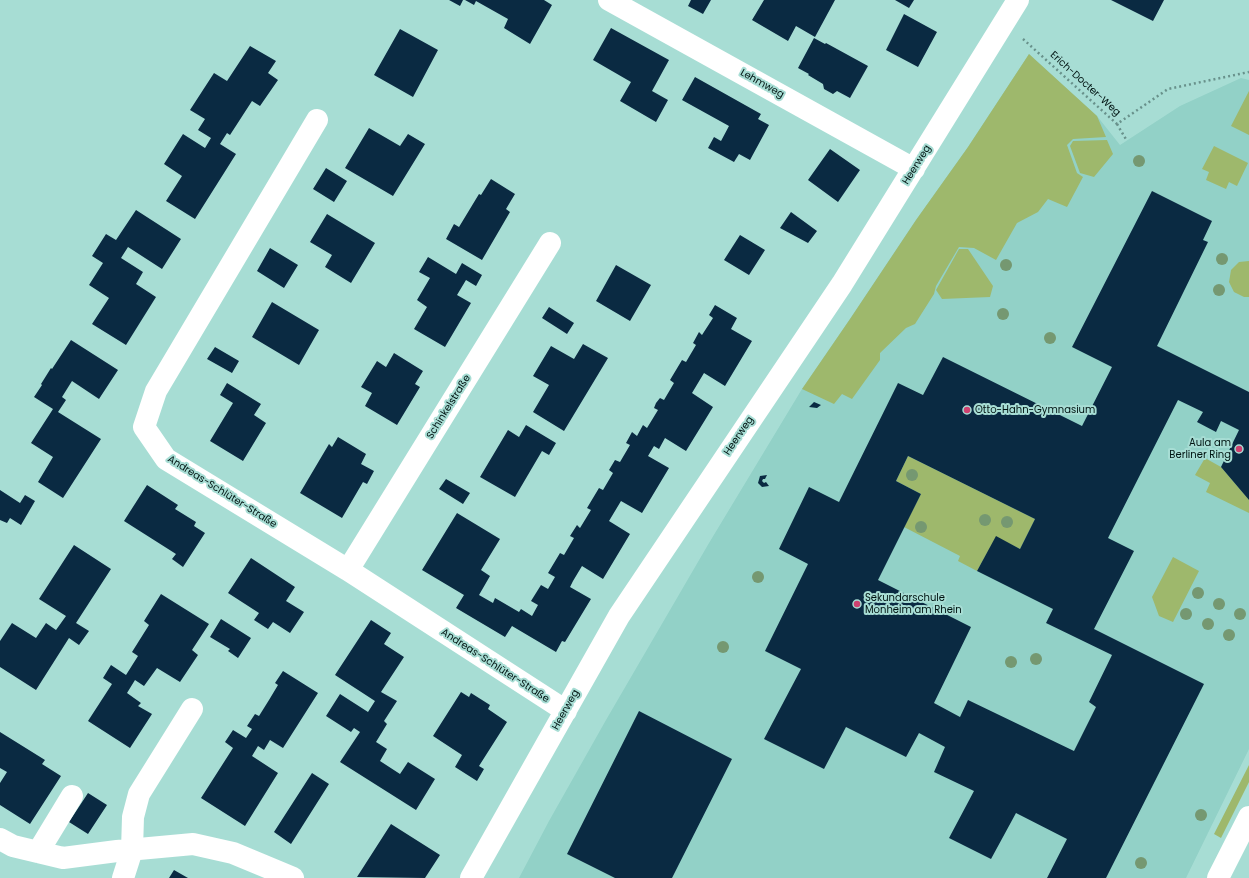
<!DOCTYPE html>
<meta charset="utf-8">
<style>
body{margin:0}
canvas{display:block;background:#a7ddd4}
</style>
<canvas width="1249" height="878"></canvas>
<script>
const context = document.querySelector('canvas').getContext('2d');
context.lineJoin = 'round';
function fill(path, color) { context.fillStyle = color; context.fill(path, 'evenodd'); }
const shape = rows => new Path2D(rows.map(r => 'M' + r).join(''));
function trace(path, color, width, dash) { context.strokeStyle = color; context.lineWidth = width; context.lineCap = dash ? 'butt' : 'round'; context.setLineDash(dash || []); context.stroke(path); }
function label(font, color, halo, rows, align = 'center') {
  context.font = font + ' Poppins,sans-serif'; context.lineWidth = 4; context.setLineDash([]); context.textBaseline = 'middle'; context.strokeStyle = halo; context.fillStyle = color; for (const [text, x, y, turn = 0] of rows) {
    context.save(); context.translate(x, y); context.rotate((+turn || 0) * Math.PI / 180); context.textAlign = isNaN(turn) ? turn : align; if (halo) context.strokeText(text, 0, 0); context.fillText(text, 0, 0); context.restore();
  }
}
fill(shape([
 [1029,54,1097,116,1120,145,1180,106,1241,78,1249,80,1249,749,1186,878,519,878,549,821,606,720,709,543,802,389,850,319,916,220,968,147]
]), '#92d1c7');
fill(shape([
 [1029,54,1097,116,1106,137,1073,139,1067,145,1077,173,1083,177,1067,207,1048,199,1038,212,1017,223,996,260,974,248,959,247,936,286,934,294,915,324,906,328,880,353,880,360,852,399,842,394,834,404,802,389,850,319,916,220,968,147],
 [1249,91,1249,135,1231,126],
 [1107,140,1113,154,1094,177,1080,173,1070,146,1073,141],
 [1214,146,1248,163,1237,186,1229,182,1226,189,1206,180,1209,172,1202,169],
 [959,249,968,249,993,286,990,297,942,299,936,290],
 [1249,261,1249,297,1244,297,1234,292,1229,282,1231,270,1239,262],
 [908,456,1035,519,1020,549,996,537,977,571,958,561,960,556,904,527,921,494,896,481],
 [1205,458,1221,467,1249,500,1249,513,1206,492,1210,483,1195,475],
 [1173,557,1199,571,1173,622,1159,616,1152,597],
 [1249,765,1249,782,1221,838,1214,834]
]), '#9eb86c');
fill(shape([
 [449,0,463,0,460,6],
 [465,0,544,0,552,5,530,44,504,28,508,19,476,1,474,5],
 [691,0,711,0,703,14,688,6],
 [764,0,835,0,815,37,796,26,788,41,752,20],
 [895,0,914,0,909,8],
 [1111,0,1164,0,1153,21],
 [904,14,937,32,918,67,886,50],
 [611,28,669,60,652,91,668,100,656,122,620,101,631,82,593,60],
 [400,29,438,50,413,97,374,75],
 [814,38,825,44,826,43,868,66,850,98,837,91,833,94,824,89,823,84,808,75,809,74,798,68],
 [250,46,276,61,268,73,278,80,260,106,252,101,230,135,227,133,220,144,236,154,195,219,166,201,182,176,164,164,183,134,205,148,211,138,198,130,205,119,190,110,214,73,227,81],
 [695,77,761,114,758,119,769,125,750,160,739,154,734,162,708,148,714,137,721,141,729,126,682,100],
 [369,128,400,146,408,134,425,144,393,196,345,168],
 [830,149,860,170,838,202,808,180],
 [326,168,347,181,334,202,313,189],
 [491,179,515,194,506,209,510,212,482,260,446,239,454,224,459,227,479,194,481,195],
 [1152,191,1212,221,1203,240,1208,242,1157,346,1249,392,1249,500,1221,467,1239,430,1221,421,1216,432,1197,422,1203,412,1178,400,1108,538,1134,551,1094,629,1204,684,1106,878,1047,878,1067,839,1016,813,991,859,949,838,974,791,934,772,945,747,919,733,906,757,846,727,824,769,764,739,801,669,765,651,808,564,779,549,809,487,839,502,898,383,923,395,943,357,1082,426,1112,367,1072,347],
 [908,456,1035,519,1020,549,996,536,977,571,1053,609,1046,623,1112,655,1089,702,1096,707,1074,751,968,700,960,717,934,703,971,627,878,580,921,494,896,481],
 [136,210,181,239,162,269,128,247,121,258,143,272,136,284,156,297,126,345,92,324,109,298,89,285,103,263,92,256,106,234,116,240],
 [791,212,817,231,808,243,780,228],
 [327,214,375,243,351,283,325,267,332,255,310,242],
 [740,235,765,250,749,275,724,260],
 [270,248,298,265,284,288,257,271],
 [428,257,456,274,462,263,482,275,476,286,466,280,457,295,471,303,445,347,414,329,427,307,417,300,430,278,419,272],
 [616,265,651,285,630,321,596,301],
 [272,302,319,330,299,365,252,337],
 [715,305,737,318,731,329,752,341,725,386,704,373,692,393,713,407,686,451,665,438,659,449,654,446,648,456,669,468,642,513,621,501,609,521,630,534,603,579,582,566,573,581,570,587,591,599,565,642,562,641,556,652,512,626,505,637,456,608,464,595,422,570,457,513,500,539,481,570,490,576,479,595,493,603,495,598,519,612,521,609,532,616,538,605,531,601,541,585,548,589,555,577,548,573,560,553,564,555,574,538,570,536,577,525,580,528,591,510,587,508,599,488,603,490,613,473,609,470,615,460,620,462,630,445,626,443,632,432,637,436,643,425,647,428,658,410,654,408,656,403,660,398,664,400,674,383,670,380,682,360,686,362,696,345,693,343,699,332,702,335,713,318,709,315],
 [549,307,574,323,567,334,542,318],
 [71,340,118,370,99,399,72,381,62,397,66,400,58,412,101,439,63,498,38,482,53,457,31,443,53,409,34,397,42,385,41,384,51,368,52,369],
 [583,344,608,358,564,431,533,412,549,385,533,376,551,346,574,359],
 [215,347,239,361,232,373,207,359],
 [394,353,423,371,415,384,420,387,397,425,365,406,372,393,361,387,377,361,386,367],
 [227,383,261,404,254,415,266,423,243,461,210,441,233,403,220,395],
 [814,402,821,405,817,408,809,407],
 [526,425,556,443,549,455,542,451,515,497,480,477,508,430,519,437],
 [338,437,366,454,361,464,374,471,367,484,363,482,342,518,300,493,329,444,332,447],
 [767,475,765,479,763,479,762,481,764,483,766,482,769,486,762,487,758,483,760,476],
 [446,479,470,493,463,504,439,489],
 [147,485,178,505,175,509,196,522,194,526,205,533,183,567,172,559,176,554,124,521],
 [0,490,20,503,25,495,35,501,21,525,10,518,7,523,0,520],
 [74,545,111,569,76,623,89,631,79,645,69,638,36,690,0,667,0,641,12,623,36,638,46,623,56,630,66,616,39,599],
 [251,558,295,587,286,601,304,612,290,633,273,622,268,629,254,620,259,613,228,593],
 [161,594,209,624,192,650,198,655,180,682,157,668,144,686,135,680,127,693,141,703,138,706,152,714,130,748,88,721,112,684,103,678,111,665,126,675,138,656,132,652,149,625,144,621],
 [221,619,251,638,238,658,228,651,230,649,210,637],
 [371,620,391,633,384,644,404,657,381,692,397,701,384,721,387,724,376,742,387,749,380,761,400,774,408,762,435,779,416,810,340,762,360,732,354,728,351,732,326,716,340,694,368,712,375,701,335,675],
 [283,671,318,693,283,748,270,740,264,750,258,746,252,756,278,773,245,826,201,798,233,748,225,742,233,730,246,738,252,729,247,726,255,714,259,716,269,700,278,685,275,683],
 [461,692,469,697,471,693,490,705,488,709,507,722,479,766,484,769,477,781,455,767,462,755,433,736],
 [639,711,732,759,672,878,615,878,567,854],
 [0,732,45,760,42,764,61,776,30,824,0,805,0,783,7,772,0,768],
 [312,773,329,784,291,844,274,832],
 [88,793,107,805,88,834,69,822],
 [391,824,440,855,425,878,357,877],
 [174,870,188,878,169,878]
]), '#0a2a42');
trace(shape([
 [1023,39,1117,124,1168,89,1249,72],
 [1117,124,1127,141]
]), '#68918b', 2.5, [2, 3]);
trace(shape([
 [609,0,914,169],
 [317,120,156,391,144,427,166,459,348,570,566,711],
 [348,570,550,243],
 [0,839,13,846,63,858,117,851,193,844,233,853,293,878],
 [38,852,72,796],
 [123,878,132,850,133,817,139,794,192,709],
 [471,878,619,616,842,284,1018,0],
 [1218,878,1249,817]
]), '#fff', 22);
context.fillStyle = '#759871';
for (const [x, y] of [
 [1139,161],
 [1222,259],
 [1006,265],
 [1219,290],
 [1003,314],
 [1050,338],
 [912,475],
 [985,520],
 [1007,522],
 [921,527],
 [758,577],
 [1198,593],
 [1219,604],
 [1186,614],
 [1240,614],
 [1208,624],
 [1229,635],
 [723,647],
 [1036,659],
 [1011,662],
 [1201,815],
 [1141,863]
]) { context.beginPath(); context.arc(x, y, 6, 0, 2 * Math.PI); context.fill(); }
for (const [x, y, r, color] of [
 [967,410,4,"#ce4170"],
 [1239,449,4,"#ce4170"],
 [857,604,4,"#ce4170"]
]) { const dot = new Path2D(); dot.arc(x, y, r, 0, 2 * Math.PI); context.fillStyle = color; context.fill(dot); trace(dot, '#a7ddd4', 1.5); }
label('10px', '#011412', '#a7ddd4', [
 ["Lehmweg",762,84,29],
 ["Erich-Docter-Weg",1085,84,42],
 ["Heerweg",917,165,-58],
 ["Schinkelstraße",449,407,-58],
 ["Heerweg",739,436,-56],
 ["Andreas-Schlüter-Straße",222,492,32],
 ["Andreas-Schlüter-Straße",495,666,33],
 ["Heerweg",566,710,-61]
]);
label('10px', '#011412', '#a7ddd4', [
 ["Otto-Hahn-Gymnasium",975,410],
 ["Aula am",1231,443,"right"],
 ["Berliner Ring",1231,455,"right"],
 ["Sekundarschule",865,598],
 ["Monheim am Rhein",865,610]
], 'left');
</script>
